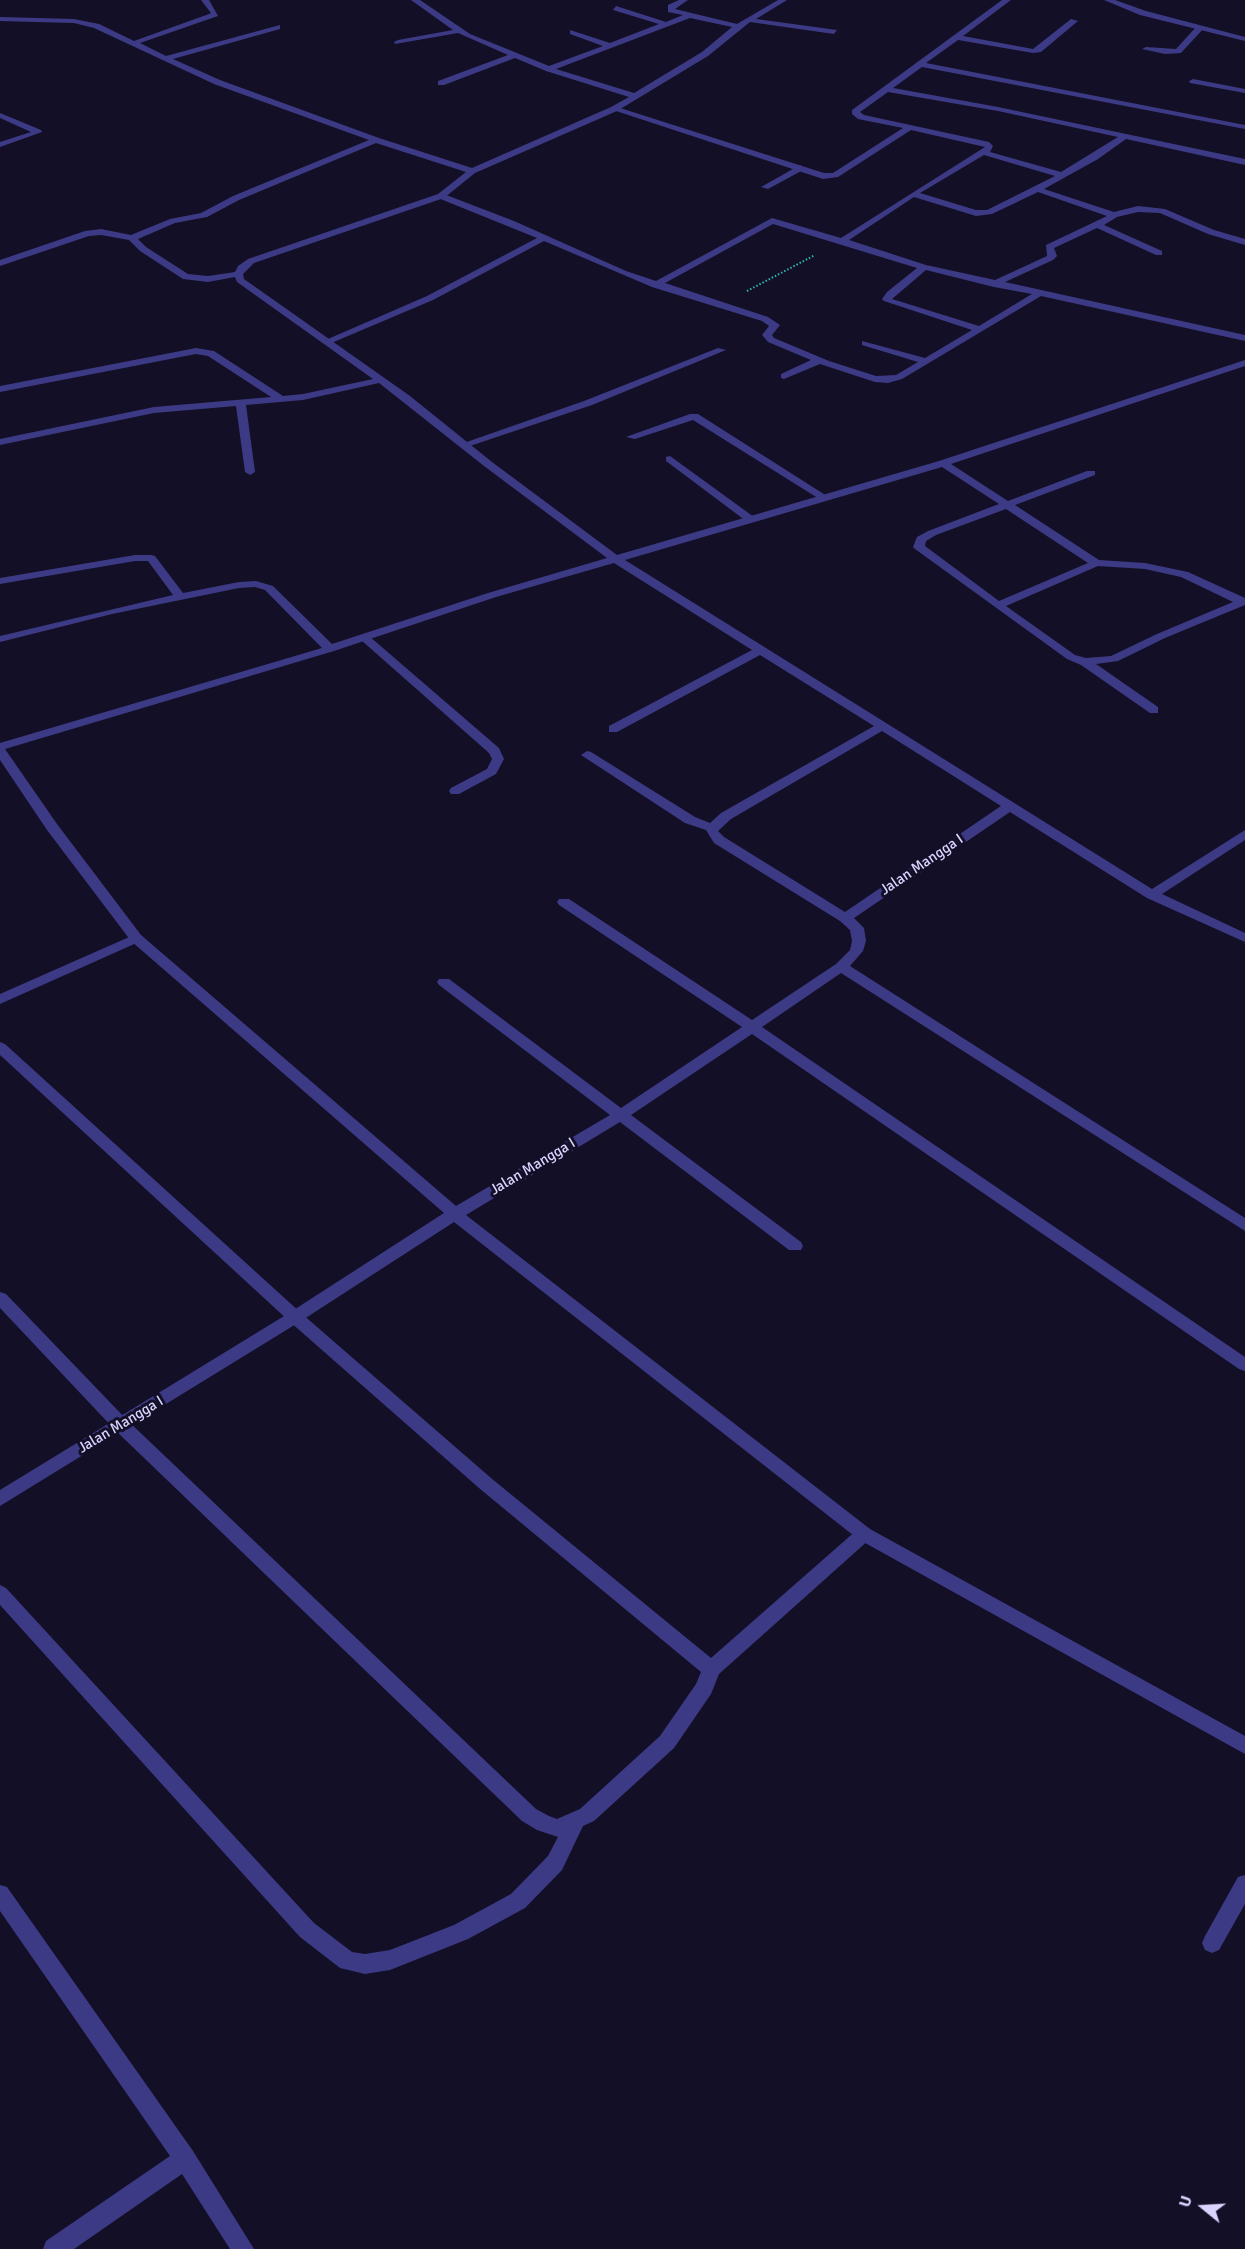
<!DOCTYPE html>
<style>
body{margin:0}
#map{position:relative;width:1245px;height:2249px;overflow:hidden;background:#130f26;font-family:Signika,sans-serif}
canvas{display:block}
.north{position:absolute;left:1173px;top:2177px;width:60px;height:60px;-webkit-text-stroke:4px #130f26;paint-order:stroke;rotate:288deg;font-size:16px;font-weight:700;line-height:24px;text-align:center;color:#d9d4ff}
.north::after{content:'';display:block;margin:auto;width:21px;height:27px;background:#d9d4ff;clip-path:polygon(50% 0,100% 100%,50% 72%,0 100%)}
</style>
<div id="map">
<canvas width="1245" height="2249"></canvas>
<div class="north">U</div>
</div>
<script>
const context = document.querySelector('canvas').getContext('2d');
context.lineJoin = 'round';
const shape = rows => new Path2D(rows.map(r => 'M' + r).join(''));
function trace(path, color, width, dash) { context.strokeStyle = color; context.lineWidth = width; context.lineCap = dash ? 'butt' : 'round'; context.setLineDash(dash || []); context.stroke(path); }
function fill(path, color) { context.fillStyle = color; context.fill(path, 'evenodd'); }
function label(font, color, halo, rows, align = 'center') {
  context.font = font + ' Signika,sans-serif'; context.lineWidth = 6; context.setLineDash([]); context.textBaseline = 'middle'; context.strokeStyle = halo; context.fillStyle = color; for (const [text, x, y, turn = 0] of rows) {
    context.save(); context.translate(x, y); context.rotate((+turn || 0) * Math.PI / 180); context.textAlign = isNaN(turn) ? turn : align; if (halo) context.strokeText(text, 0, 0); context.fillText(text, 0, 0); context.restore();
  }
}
trace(shape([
 [747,291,815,255]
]), '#2fb8b0', 2, [1.5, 2]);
fill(shape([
 [1002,0,1011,0,963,36,1033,49,1071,19,1078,21,1041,52,1033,53,958,40,926,63,1245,125,1245,129,922,67,893,88,998,107,1245,159,1245,165,1126,139,1098,159,1044,189,1114,212,1138,206,1165,209,1214,230,1245,239,1245,245,1208,234,1160,213,1138,212,1117,217,1104,225,1162,251,1162,255,1156,255,1097,228,1054,248,1057,256,1053,260,1005,282,1245,335,1245,341,1041,296,902,379,888,383,875,382,820,364,784,379,781,378,781,374,811,360,768,342,762,335,769,326,762,321,652,287,544,241,433,300,329,344,321,342,427,296,537,238,438,198,438,194,441,193,514,221,626,271,656,281,772,218,841,238,985,147,911,130,838,177,823,179,610,109,617,107,824,173,833,173,903,128,858,119,852,114,852,110,1002,0],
 [888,92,998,111,1118,137,1061,172,990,152,993,146,989,142,864,115,860,112,888,92],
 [984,155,1055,176,987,210,976,210,920,193,984,155],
 [1038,192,1107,216,1046,245,1047,256,995,280,926,265,849,240,914,197,976,216,992,214,1038,192],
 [773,224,917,268,887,292,882,299,884,301,972,330,925,358,862,341,862,345,918,362,896,375,876,376,829,361,774,338,772,335,780,325,768,317,665,283,773,224],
 [926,270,994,287,1032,294,979,326,892,299,926,270],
 [1197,26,1204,28,1181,53,1165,54,1142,49,1146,47,1176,49,1197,26],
 [1193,79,1245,89,1245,93,1190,83,1189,81,1193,79],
 [718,348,726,350,592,405,467,447,458,445,584,401,718,348],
 [690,414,698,414,830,498,829,500,821,500,693,420,635,439,626,437,690,414],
 [670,456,754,517,754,521,746,521,666,461,666,457,670,456],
 [365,635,369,636,499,748,504,759,496,774,459,794,451,794,449,791,451,788,487,769,492,759,489,753,361,640,361,636,365,635],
 [136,934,141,935,143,938,141,941,0,1004,0,994,136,934],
 [0,1042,5,1044,301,1313,491,1478,711,1658,858,1529,864,1527,870,1529,873,1534,870,1539,719,1674,711,1694,674,1748,594,1821,583,1826,562,1870,525,1908,468,1939,390,1970,365,1974,340,1968,300,1937,0,1605,0,1585,6,1588,314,1923,352,1952,365,1954,390,1950,454,1925,511,1894,548,1856,558,1837,537,1830,522,1821,115,1430,0,1308,0,1292,6,1294,127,1420,536,1809,549,1816,557,1819,580,1809,660,1736,696,1684,701,1672,479,1488,289,1321,0,1055,0,1042],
 [1245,1875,1245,1904,1219,1950,1212,1953,1205,1950,1202,1943,1205,1936,1238,1877,1245,1875],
 [0,1885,7,1887,193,2151,254,2249,230,2249,182,2174,74,2249,43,2249,46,2241,170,2156,0,1911,0,1885]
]), '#3d3a85');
fill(shape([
 [201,0,209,0,218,16,140,43,166,56,280,25,280,29,173,59,220,80,379,138,472,168,611,107,629,97,546,71,515,58,444,85,438,85,438,81,508,55,458,33,395,44,394,42,398,40,453,30,411,0,420,0,470,34,549,66,603,46,570,34,570,30,610,43,659,24,613,10,616,6,666,22,683,15,668,12,668,5,679,0,688,0,675,9,737,24,778,0,787,0,756,19,837,30,834,34,750,22,708,56,617,111,475,173,444,198,254,263,243,274,244,279,410,396,492,462,617,555,939,461,1245,360,1245,366,951,464,1008,501,1087,471,1095,471,1095,475,1015,505,1099,560,1145,563,1188,572,1245,598,1245,605,1165,638,1118,661,1096,664,1158,707,1158,713,1150,713,1081,665,1067,659,915,549,913,547,917,537,928,531,999,504,942,467,625,560,1152,889,1245,830,1245,840,1162,894,1245,933,1245,942,1147,898,1010,812,854,918,864,928,866,941,863,951,850,966,1245,1218,1245,1231,841,973,762,1027,1245,1357,1245,1371,1239,1369,752,1034,631,1115,801,1242,803,1246,801,1250,789,1250,620,1122,466,1215,870,1529,1245,1736,1245,1754,858,1539,454,1222,301,1321,0,1506,0,1490,289,1313,444,1213,131,941,47,830,0,760,0,743,322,648,265,590,255,587,239,588,112,614,0,642,0,636,173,595,148,561,135,561,0,584,0,578,135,555,151,555,155,556,183,593,239,582,256,581,273,586,332,644,488,593,607,558,484,466,379,383,303,400,246,405,255,472,250,475,245,472,236,406,154,413,0,445,0,439,154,407,271,397,208,356,196,354,0,392,0,386,196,348,214,351,283,396,303,394,373,379,237,282,235,277,208,282,183,279,140,251,129,240,101,235,89,236,0,266,0,260,85,231,101,229,131,235,170,219,201,213,233,196,369,140,214,84,94,28,74,23,0,21,0,17,74,19,99,24,134,41,209,14,211,13,201,0],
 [690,18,732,27,702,52,634,93,556,69,690,18],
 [376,143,466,172,438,194,248,259,238,266,235,272,208,276,188,274,146,247,138,239,175,223,207,217,239,200,376,143],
 [1006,509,1088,563,999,601,925,546,926,541,936,535,1006,509],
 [614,563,752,650,609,726,609,732,617,732,760,655,874,726,721,813,710,823,695,817,591,752,587,751,581,755,685,823,706,830,714,843,840,921,850,930,852,941,850,950,836,964,752,1020,569,899,559,899,557,902,559,905,742,1027,621,1108,449,979,439,979,437,982,439,985,610,1115,456,1206,141,935,57,824,5,749,334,651,496,597,614,563],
 [1098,566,1145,569,1181,577,1233,602,1157,634,1111,656,1086,658,1075,655,1006,606,1098,566],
 [882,731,1001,806,845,912,724,837,718,831,731,819,882,731],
 [1104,0,1115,0,1146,11,1245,37,1245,41,1140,15,1104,0],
 [0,113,41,130,42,132,0,147,0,142,31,132,0,118,0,113],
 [800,165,804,168,803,170,768,189,761,187,800,165]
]), '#3d3a85');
label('15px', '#d9d4ff', '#130f26', [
 ["Jalan Mangga I",922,865,-34],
 ["Jalan Mangga I",533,1167,-31],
 ["Jalan Mangga I",121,1425,-31]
]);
</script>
